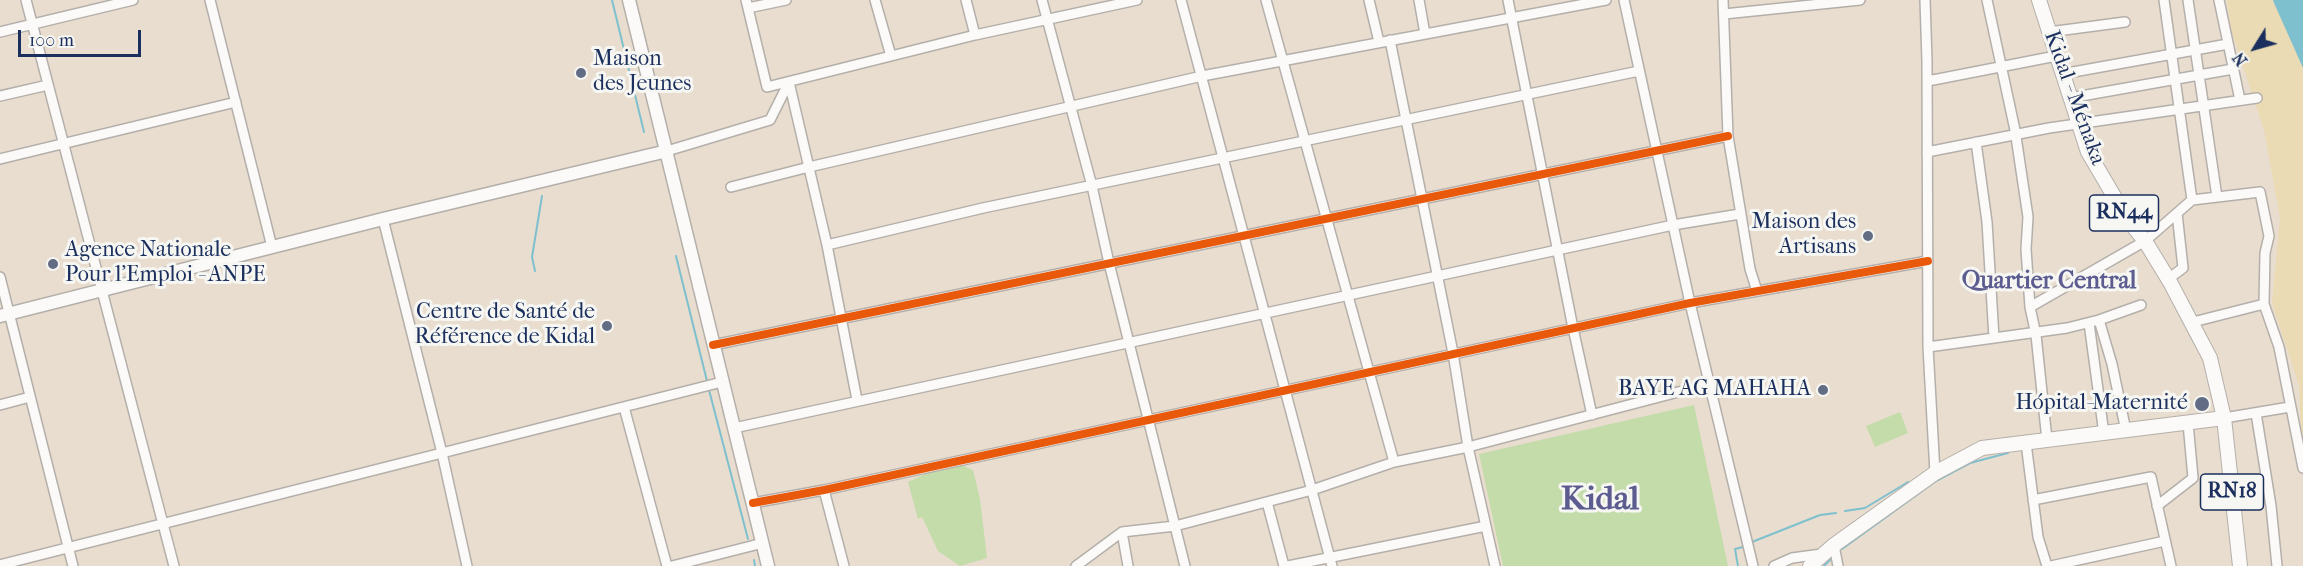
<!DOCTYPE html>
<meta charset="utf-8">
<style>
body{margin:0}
#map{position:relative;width:2303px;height:566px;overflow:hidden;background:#e8ddce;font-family:"IM FELL French Canon",serif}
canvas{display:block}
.north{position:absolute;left:2225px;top:18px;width:60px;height:60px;-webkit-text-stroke:4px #f6f6f2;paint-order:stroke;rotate:233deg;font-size:16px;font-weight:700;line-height:24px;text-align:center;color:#1b2f5e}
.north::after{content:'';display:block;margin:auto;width:21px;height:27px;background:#1b2f5e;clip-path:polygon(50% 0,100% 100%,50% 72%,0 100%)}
.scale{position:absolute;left:18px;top:30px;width:123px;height:27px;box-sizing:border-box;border:3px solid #1b2f5e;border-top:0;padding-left:8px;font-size:18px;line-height:21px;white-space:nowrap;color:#1b2f5e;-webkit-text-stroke:4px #f6f6f2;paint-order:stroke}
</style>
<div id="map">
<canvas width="2303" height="566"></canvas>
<div class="north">N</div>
<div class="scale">100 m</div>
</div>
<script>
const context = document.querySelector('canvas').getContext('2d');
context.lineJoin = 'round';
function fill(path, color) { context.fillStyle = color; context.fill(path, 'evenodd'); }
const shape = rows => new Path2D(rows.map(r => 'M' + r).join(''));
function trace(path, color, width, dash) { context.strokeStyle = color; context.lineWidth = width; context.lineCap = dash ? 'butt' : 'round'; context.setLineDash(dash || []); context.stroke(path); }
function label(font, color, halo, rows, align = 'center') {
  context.font = font + ' "IM FELL French Canon",serif'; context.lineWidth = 6; context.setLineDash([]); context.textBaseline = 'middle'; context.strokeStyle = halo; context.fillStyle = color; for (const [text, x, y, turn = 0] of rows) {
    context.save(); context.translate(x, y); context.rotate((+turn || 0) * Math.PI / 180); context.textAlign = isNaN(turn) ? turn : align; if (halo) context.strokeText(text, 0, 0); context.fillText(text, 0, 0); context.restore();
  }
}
fill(shape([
 [1694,405,1728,566,1503,566,1479,454],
 [1900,412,1908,433,1875,447,1866,426],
 [959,464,973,470,980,499,987,558,960,566,938,551,922,517,918,519,908,482,944,465]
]), '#c4dcaa');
fill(shape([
 [2227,0,2273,0,2303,68,2303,471,2299,385,2272,303,2280,218,2264,130,2231,30]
]), '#ebdbb4');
fill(shape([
 [2273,0,2303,0,2303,68,2274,3]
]), '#7fc0cf');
trace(shape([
 [612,0,644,132],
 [676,256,707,381],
 [535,271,532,257,542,196],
 [709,390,748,539],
 [1845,511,1865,508,1908,482],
 [1752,542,1820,515,1836,513],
 [1842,549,1936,481,1970,463,2008,453],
 [754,560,755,566],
 [1738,566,1735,549,1743,547],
 [1824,566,1831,559]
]), '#7fc0cf', 2);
const street = shape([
 [26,0,174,566],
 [210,0,272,247],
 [746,0,767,87,975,35,1137,0],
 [875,0,891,56],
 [966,0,975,35],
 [1042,0,1092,186,1109,263,1185,566],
 [1181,0,1332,566],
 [1266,0,1394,462],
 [1369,0,1379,42],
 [1419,0,1425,34],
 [1508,0,1573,328,1592,415],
 [1624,0,1690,303,1753,566],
 [1723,0,1728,136,1750,269,1757,291],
 [1925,0,1927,61,1928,347,1935,473],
 [1987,0,2015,130,2028,217,2026,249,2030,307,2036,335,2047,440],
 [2164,0,2192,200],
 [2188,0,2217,197],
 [2219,0,2240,100],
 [748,8,786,0],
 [1724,14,1860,0],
 [0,32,133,0],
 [2049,32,2125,22],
 [1390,40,1453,353,1468,447,1495,566],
 [2062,74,2228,44],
 [1927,79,1933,80,2056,56],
 [789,82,827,245,857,400],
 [0,96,48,85],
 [2070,98,2233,69],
 [1976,142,1987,222,1994,338],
 [667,151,770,120,789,82],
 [1927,152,2049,128,2257,98],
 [0,159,236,102],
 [731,187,809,167,1202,76,1606,0],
 [383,219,442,453,467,566],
 [827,245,983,208,1639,71],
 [0,277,73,566],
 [2168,279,2183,268,2177,213],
 [2030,307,2145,241,2192,200,2260,192,2269,236,2265,253,2264,304,2279,347,2303,468],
 [2099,320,2112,364,2126,431],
 [2193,322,2264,304],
 [2089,323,2104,434],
 [713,345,1728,136],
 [1928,347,2067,328,2099,320,2141,305],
 [0,405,30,397],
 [624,407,667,566],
 [2256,413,2271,506,2277,566],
 [2224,418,2290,407],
 [734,428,1673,225,1740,214],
 [2026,443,2038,537,2047,566],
 [824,490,844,566],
 [2033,500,2151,477,2171,566],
 [1267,502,1284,566],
 [753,503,824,490,1690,303,1928,261],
 [2157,506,2193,478,2188,423],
 [1834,545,1838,566],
 [0,565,722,382],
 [672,566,763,543],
 [1076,566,1122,532],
 [1128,566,1122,532,1175,526,1312,490,1394,462,1468,447,1709,384],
 [1288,566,1486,526],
 [1774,566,1792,558,1822,554],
 [2051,566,2165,541]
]);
const secondary = shape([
 [629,0,768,566],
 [0,316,383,219,667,151]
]);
const primary = shape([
 [2039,0,2088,152,2128,220,2145,241,2170,282,2210,358,2224,418,2240,566],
 [1810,566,1834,545,1935,473,1982,448,2224,418]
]);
trace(street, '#b4afaa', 12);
trace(secondary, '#b4afaa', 15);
trace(primary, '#b4afaa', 16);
trace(street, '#fcfaf8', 9);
trace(secondary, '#fcfaf8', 12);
trace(primary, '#fcfaf8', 14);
trace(shape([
 [713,345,1728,136],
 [753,503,824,490,1690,303,1928,261]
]), '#e8590c', 8);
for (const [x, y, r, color] of [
 [581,73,6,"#636c85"],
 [1868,236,6,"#636c85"],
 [53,264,6,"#636c85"],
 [607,326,6,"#636c85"],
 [1823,390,6,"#636c85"],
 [2202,404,8,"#636c85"]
]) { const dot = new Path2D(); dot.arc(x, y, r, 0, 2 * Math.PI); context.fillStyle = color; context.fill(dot); trace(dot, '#f6f6f2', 2); }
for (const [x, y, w] of [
 [2124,213,69],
 [2232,492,63]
]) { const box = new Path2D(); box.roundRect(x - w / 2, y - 18, w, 36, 4.5); context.fillStyle = '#f6f6f2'; context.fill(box); trace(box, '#1b2f5e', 1.5); }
label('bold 21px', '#1b2f5e', null, [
 ["RN44",2124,213],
 ["RN18",2232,492]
]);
label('22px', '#1b2f5e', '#f6f6f2', [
 ["Maison",593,60,"left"],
 ["des Jeunes",593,85,"left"],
 ["Maison des",1856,223],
 ["Artisans",1856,248],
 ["Agence Nationale",65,251,"left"],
 ["Pour l’Emploi - ANPE",65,276,"left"],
 ["Centre de Santé de",595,313],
 ["Référence de Kidal",595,338],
 ["BAYE AG MAHAHA",1811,390],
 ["Hópital-Maternité",2188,404]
], 'right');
label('22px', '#1b2f5e', '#f6f6f2', [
 ["Kidal - Ménaka",2074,98,70]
]);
label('bold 24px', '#5c5c90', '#f6f6f2', [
 ["Quartier Central",2049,282]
]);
label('bold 34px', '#5c5c90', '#f6f6f2', [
 ["Kidal",1600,501]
]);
</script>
